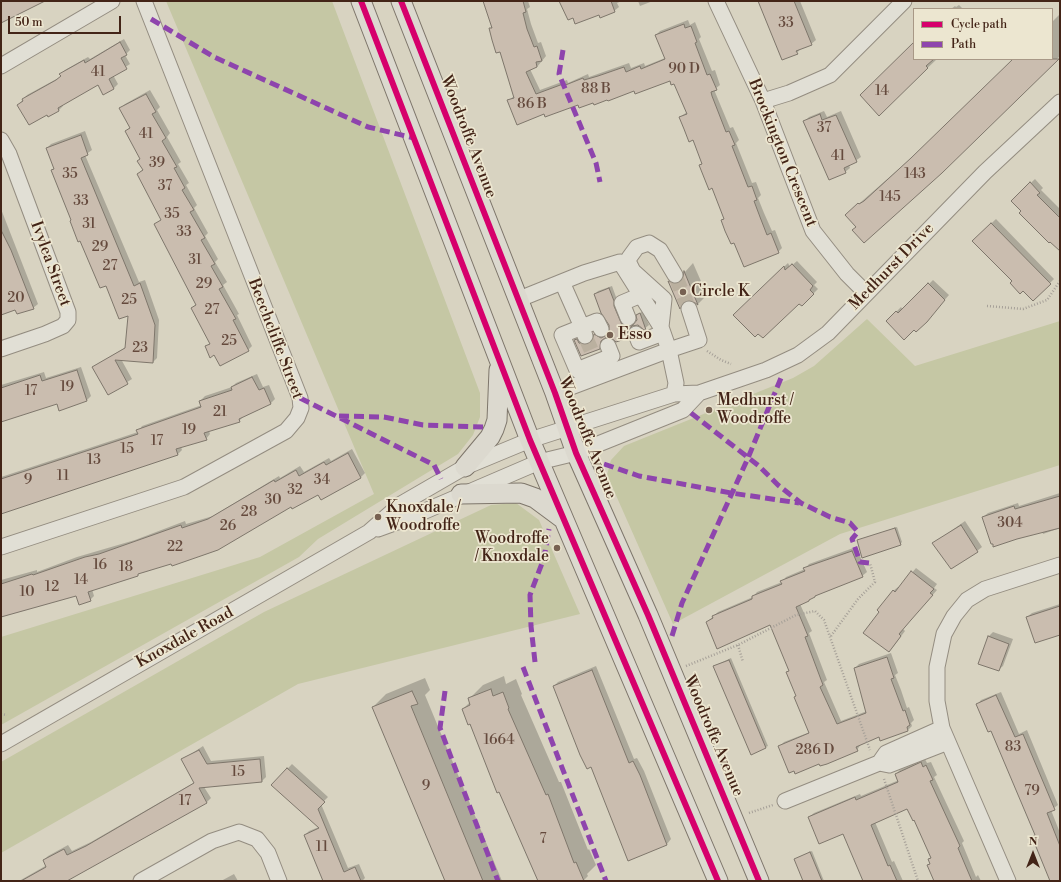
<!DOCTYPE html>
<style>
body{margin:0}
#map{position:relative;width:1061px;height:882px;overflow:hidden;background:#d8d3c1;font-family:"Libre Bodoni",serif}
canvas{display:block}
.frame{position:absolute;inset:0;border:2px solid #432417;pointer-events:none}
.legend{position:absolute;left:913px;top:8px;width:140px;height:52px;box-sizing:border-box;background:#ece6d0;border:1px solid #a89886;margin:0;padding:5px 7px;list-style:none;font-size:12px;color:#432417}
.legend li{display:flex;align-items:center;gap:8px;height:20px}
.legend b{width:20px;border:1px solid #a89886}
.north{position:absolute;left:1013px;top:834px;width:40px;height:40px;-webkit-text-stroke:3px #ece6d0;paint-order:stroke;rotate:0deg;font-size:11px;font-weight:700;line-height:16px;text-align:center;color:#432417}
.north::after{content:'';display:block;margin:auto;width:14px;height:18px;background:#432417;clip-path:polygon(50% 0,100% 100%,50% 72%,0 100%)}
.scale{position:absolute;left:8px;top:16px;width:113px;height:18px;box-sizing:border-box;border:2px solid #432417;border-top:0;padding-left:5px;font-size:12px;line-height:14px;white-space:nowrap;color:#432417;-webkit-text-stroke:3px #ece6d0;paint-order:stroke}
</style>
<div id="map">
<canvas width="1061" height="882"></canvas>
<div class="frame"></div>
<ul class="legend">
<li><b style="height:5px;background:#d6006c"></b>Cycle path</li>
<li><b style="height:5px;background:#8e44ad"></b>Path</li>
</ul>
<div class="north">N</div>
<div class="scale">50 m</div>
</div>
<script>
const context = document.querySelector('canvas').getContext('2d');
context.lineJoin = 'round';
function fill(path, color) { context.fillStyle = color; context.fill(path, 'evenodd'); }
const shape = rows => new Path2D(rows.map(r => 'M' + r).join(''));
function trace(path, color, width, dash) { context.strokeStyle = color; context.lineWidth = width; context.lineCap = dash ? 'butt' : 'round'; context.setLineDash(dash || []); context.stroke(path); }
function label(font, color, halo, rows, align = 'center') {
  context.font = font + ' "Libre Bodoni",serif'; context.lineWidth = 3.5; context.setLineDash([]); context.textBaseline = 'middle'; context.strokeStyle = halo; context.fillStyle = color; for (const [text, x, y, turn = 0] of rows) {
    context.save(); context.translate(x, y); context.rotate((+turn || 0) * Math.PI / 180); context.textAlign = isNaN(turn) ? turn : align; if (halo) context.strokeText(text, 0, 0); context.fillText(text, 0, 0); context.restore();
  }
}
fill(shape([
 [166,1,332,1,480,393,480,417,473,435,458,454,318,539,299,557,1,725,1,637,260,557,374,494],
 [867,319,915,366,1060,321,1060,465,840,534,673,624,607,475,611,460,624,446,793,378,814,366],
 [516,503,539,520,580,614,298,684,1,853,1,762,264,612,491,505]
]), '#c5c7a4');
fill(shape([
 [484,1,528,1,530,7,527,9,531,24,538,43,541,42,546,56,537,67,530,69,540,90,567,80,568,83,588,74,589,77,629,63,631,68,644,63,645,66,665,58,656,35,660,31,688,20,690,25,695,22,701,37,699,39,712,71,715,70,720,85,715,89,715,92,730,128,733,127,739,140,736,143,752,183,756,182,761,195,758,198,764,213,772,231,775,230,782,248,778,252,734,242,722,220,725,218,712,187,700,165,703,163,693,139,680,117,687,112,675,82,670,79,544,113,508,101,514,96,500,51,490,29,492,26],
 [561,1,622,1,617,3,619,7,614,11,573,17],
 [638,1,653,1,640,6],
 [759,1,800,1,816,40,811,44,801,48,797,53],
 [959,5,963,9,951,9,955,6,956,7],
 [1060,14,1060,56,864,241,857,226,846,215,916,154,1014,59,1052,59,1052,22],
 [124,39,130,50,125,55,130,64,113,75,118,84,114,88,104,93,98,84,62,104,63,106,59,110,48,116,47,114,18,105,27,95,62,76,61,74,65,70,88,57,90,59],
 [914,43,914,59,937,59,879,114],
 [150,90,160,107,157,110,170,133,167,137,181,162,178,164,189,183,186,185,197,205,194,208,208,233,205,236,218,259,215,262,227,282,223,285,239,314,237,315,252,346,248,350,215,354,206,347,211,342,192,308,196,304,155,224,162,219,138,174,143,169,141,159,126,131,130,127,120,109,125,104],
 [824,111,827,117,841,111,861,157,849,165,850,168,845,172,805,121,809,117],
 [85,131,92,150,85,155,139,282,145,280,159,320,157,358,153,362,121,359,132,379,108,394,93,367,126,347,129,314,107,284,72,220,52,171,54,168,47,148,51,144],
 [1035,179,1043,188,1041,190,1060,209,1060,250,1012,201],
 [1,209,38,304,33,308,1,310],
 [996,219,1054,279,1033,300,973,241],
 [797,261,817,282,814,285,818,289,802,305,799,303,758,332,734,315,788,263,790,267],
 [693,263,707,295,698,304,689,299,681,307,669,281,678,272,685,276,685,272],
 [933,280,949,295,921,327,887,321,901,307,903,310],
 [612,286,616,297,617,303,625,322,635,323,638,320,637,315,643,311,649,325,644,329,638,324,633,325,630,328,631,333,627,337,604,337,602,344,599,348,581,355,575,340,578,337,592,342,598,331,605,335,610,332,610,325,595,294,598,291],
 [81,367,91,396,87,400,60,410,58,403,1,420,1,385,44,372,46,378],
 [257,374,263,387,269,385,275,399,271,403,243,417,239,421,209,431,210,434,206,439,181,447,182,450,178,454,1,513,1,477,138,432,142,426,202,405,200,401,205,396,232,387,236,383],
 [352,449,365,473,361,477,322,499,318,493,172,562,92,589,94,596,90,600,77,595,1,617,1,580,37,570,37,572,77,557,135,540,185,521,186,524,213,516,279,476,280,478,300,466,304,472,329,458,331,461],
 [1060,493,1060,528,1043,534,1042,531,983,517,988,513,1018,503,1019,506],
 [965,521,982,547,977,551,934,543],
 [897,527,902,542,900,544,858,541],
 [856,547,867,572,862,576,818,594,800,604,812,631,809,633,827,680,824,682,841,721,867,711,855,668,859,664,891,653,898,673,895,675,901,690,907,708,909,707,914,720,911,723,912,726,908,730,880,736,861,744,857,750,820,763,779,747,784,742,810,732,790,671,771,623,707,622,718,612,753,597,757,592,782,582,786,577,805,569,809,564],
 [916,568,937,584,934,588,937,590,903,629,905,631,893,647,881,612,893,591,898,587,899,588],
 [1060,604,1060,634,1027,617,1032,613],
 [993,632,1013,639,1003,666,998,670,989,636],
 [731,658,768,746,751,754,714,666],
 [596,666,634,759,637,758,644,771,671,839,667,844,629,859,591,766,554,686,558,682],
 [504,676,506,684,516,679,522,694,521,695,559,782,561,782,588,850,589,849,596,865,587,874,588,876,583,881,538,881,516,825,463,709,470,702,470,698,483,685],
 [425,678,430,690,425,695,502,881,445,881,373,707,386,694],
 [1001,692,1019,734,1027,730,1058,805,1051,810,1060,833,1060,881,1052,881,1036,834,991,729,977,705,981,700],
 [203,746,211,761,264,756,266,777,262,781,204,787,211,798,207,802,65,881,19,881,47,865,44,860,48,856,68,845,72,851,91,842,195,782,182,760],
 [925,759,927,763,931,762,937,775,934,777,964,841,962,843,976,877,978,875,981,881,934,881,929,859,931,857,915,819,908,808,875,822,892,862,894,861,903,881,867,881,843,832,809,817,814,813,860,794,861,796,899,780,896,774,900,770],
 [292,764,328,797,321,804,348,868,359,864,365,878,362,881,324,881,305,835,309,831,319,827,272,785],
 [812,851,824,881,804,881,795,859],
 [234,874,238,881,221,881]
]), '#0003');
const building = shape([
 [1,1,45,1,1,23,1,1],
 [483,1,523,1,526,12,523,13,527,29,534,47,537,46,542,61,536,62,537,67,526,72,536,94,563,84,563,86,583,78,584,80,598,76,624,67,626,72,640,66,641,69,665,59,655,35,684,24,685,28,691,26,697,42,695,43,707,75,710,74,717,90,711,92,712,96,726,132,729,131,735,145,732,146,748,187,752,186,757,200,754,201,760,217,767,235,771,233,779,253,744,267,734,243,731,244,725,231,721,220,724,219,712,188,709,190,699,165,702,164,693,140,689,142,684,129,679,117,687,114,674,84,671,85,670,81,635,94,634,91,608,101,607,100,594,105,593,103,579,108,578,105,545,117,544,114,517,125,507,100,514,98,500,52,496,53,492,40,489,28,492,28,483,1],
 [559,1,611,1,615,12,600,18,599,15,575,24,573,18,568,20,559,1],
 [758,1,794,1,812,45,796,51,798,54,782,60,758,1],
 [120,42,127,55,121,58,127,69,109,79,114,89,103,95,98,85,58,108,59,111,48,117,47,115,29,125,17,105,23,101,22,99,56,80,61,76,59,74,84,60,85,63,120,42],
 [914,42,914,59,934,59,926,66,928,68,879,116,860,95,914,42],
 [1013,59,1059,59,942,173,864,243,852,230,856,227,845,215,858,203,859,204,864,201,911,158,1013,59],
 [146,94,156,112,152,114,166,138,162,141,177,167,174,168,185,188,182,190,194,210,190,212,205,238,201,240,215,264,211,266,223,287,219,289,236,319,233,320,249,351,220,366,214,355,210,358,205,346,210,344,191,308,196,305,154,224,161,220,137,174,143,170,137,161,140,159,125,131,130,128,119,108,146,94],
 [820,114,822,120,836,115,857,162,844,168,846,173,829,180,803,121,820,114],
 [81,135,88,155,81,158,134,286,140,283,155,325,153,363,115,360,128,384,108,395,92,367,125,348,128,316,119,319,106,286,100,288,80,241,78,242,70,221,71,220,51,170,54,169,46,148,81,135],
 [1030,182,1040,193,1037,195,1060,218,1060,251,1050,242,1049,243,1019,213,1021,211,1011,201,1030,182],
 [991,223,1051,284,1033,301,1023,291,1020,294,1010,283,1012,281,972,241,991,223],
 [1,230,11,250,34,309,17,314,15,310,1,315,1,230],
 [792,264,813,286,810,290,814,294,802,306,799,304,763,338,758,334,755,337,733,315,784,266,785,270,792,264],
 [684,271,698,305,691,300,687,300,682,303,680,309,668,281,675,284,679,283,683,279,684,271],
 [928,283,945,300,927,322,916,332,914,330,904,340,886,321,896,311,898,313,928,283],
 [609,288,614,301,614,306,622,325,632,326,637,320,636,315,640,313,646,330,644,330,638,325,632,326,627,332,628,338,616,342,610,337,605,338,601,341,600,349,581,356,574,340,577,339,579,343,587,345,592,342,594,334,601,338,609,334,609,325,601,313,594,294,609,288],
 [77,370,87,401,59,411,57,404,1,422,1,388,40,375,42,381,77,370],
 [252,377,259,390,264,388,271,404,239,419,240,422,204,433,207,440,176,449,178,455,1,514,1,479,138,434,136,430,201,407,199,401,232,390,231,387,252,377],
 [348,453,361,478,321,500,318,495,292,509,291,507,218,550,172,566,171,564,138,574,138,576,88,592,91,601,79,605,76,596,1,617,1,584,32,574,33,575,85,557,99,554,181,525,182,528,208,519,274,480,275,482,296,470,299,476,324,462,326,465,348,453],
 [1060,496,1060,528,1017,539,993,547,993,544,991,544,982,517,1014,506,1015,509,1060,496],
 [961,525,978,552,951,569,932,543,961,525],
 [895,528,901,545,862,558,857,540,895,528],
 [852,551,863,577,815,596,815,597,809,600,809,601,796,607,808,636,805,637,823,685,820,687,837,724,866,713,854,668,887,657,894,678,891,679,903,711,905,710,910,725,907,727,908,731,880,741,879,737,856,747,858,751,827,764,820,766,819,764,795,774,794,771,789,773,778,746,809,733,794,697,796,696,786,672,789,671,770,625,717,649,706,622,713,618,712,616,752,599,752,596,782,584,780,581,805,571,803,568,852,551],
 [911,571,934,589,930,593,933,595,911,620,899,634,901,636,889,652,863,633,879,612,877,610,893,590,895,592,911,571],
 [1060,606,1060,635,1035,643,1026,617,1060,606],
 [988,636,1009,644,999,671,978,664,988,636],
 [729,660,766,748,751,755,713,666,729,660],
 [592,670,629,763,633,761,640,775,667,845,628,861,591,767,587,769,580,755,553,686,592,670],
 [491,689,493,696,503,692,509,708,508,709,546,795,548,794,574,863,576,862,584,881,538,881,499,792,497,793,470,724,468,725,462,709,470,705,468,698,491,689],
 [412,691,418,704,411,706,483,881,445,881,372,707,412,691],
 [996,695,1015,737,1023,734,1055,810,1047,813,1060,846,1060,881,1050,881,1032,837,1035,835,991,731,988,732,976,704,996,695],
 [199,750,207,764,260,759,262,782,199,788,207,803,67,881,21,881,46,867,43,860,64,849,67,855,86,846,194,783,181,759,199,750],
 [921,762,923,767,926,765,933,780,930,781,960,846,958,848,972,881,934,881,927,865,930,864,928,859,931,858,914,820,913,821,907,809,871,825,888,866,890,865,897,881,863,881,843,834,819,844,808,817,855,797,856,800,898,782,895,774,921,762],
 [287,768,325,802,318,809,344,872,355,867,361,881,323,881,304,835,319,828,271,785,287,768],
 [810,852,822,881,803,881,794,859,810,852]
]);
fill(building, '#cabdaf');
trace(building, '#7e766b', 1);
trace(shape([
 [675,275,689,309],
 [585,336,592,352]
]), '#bab09f', 15, [15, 8]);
const minor = shape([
 [716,1,763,101,813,231,847,274,866,293],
 [1,66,112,1],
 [763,101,789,93,830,75,904,1],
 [1,140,9,154,68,312,68,320,63,326,45,334,1,349],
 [562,282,582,327,597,321,601,329],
 [517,300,584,273,620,262,661,327,669,350,699,340,689,309],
 [628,318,622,303,641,295],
 [661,327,664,299,633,271,629,263,629,258,637,247,649,243,660,250,675,275],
 [636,334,639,342,663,333],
 [585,336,582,327,562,335,577,370,612,356,608,346],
 [555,393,669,350,676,383,674,394],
 [378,529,411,517,539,462,576,453,683,410,699,393],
 [1,547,184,487,286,431,297,418,301,408,300,398,144,1],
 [942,728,886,753,879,763,889,765,948,742],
 [1,744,369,532,401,504,465,467,530,440,674,394,699,393,766,370,798,355,828,333,985,172,1060,102],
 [785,801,879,763],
 [141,881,212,841,239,832,257,839,268,853,279,881],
 [1008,881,942,728,937,701,937,667,944,634,954,616,967,600,985,589,1060,565]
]);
const major = shape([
 [361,1,530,440,718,881],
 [401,1,555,393,576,453,648,615,759,881],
 [465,467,490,437,494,429,497,420,499,370],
 [461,494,521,493,535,498,562,518]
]);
trace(minor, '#948d81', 17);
trace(major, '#7e766b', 21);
trace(shape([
 [987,306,1023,309,1047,300,1060,281],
 [707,351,721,360,731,364],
 [831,636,858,599,875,582,870,563],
 [738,645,743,662],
 [686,666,738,645,796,615,815,611,824,620,870,750],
 [1,714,7,715],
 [884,779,918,881],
 [749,813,773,805]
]), '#a6a098', 2.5, [1, 2]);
trace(minor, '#e1dfd5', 15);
trace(major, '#dcd9cf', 19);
trace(shape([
 [151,19,214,57,368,127,414,138],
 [563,50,559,74,596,163,600,182],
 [300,398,434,465,441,479],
 [691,413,759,466,778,485,801,503,830,517,850,523,858,532,852,539,860,562,870,563],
 [339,416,384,417,423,425,483,427],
 [604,464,639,476,731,493,799,503],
 [672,636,682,603,748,458,781,378],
 [535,662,531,626,530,595,544,558,549,529],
 [523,667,606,881],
 [445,691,440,728,498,881]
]), '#8e44ad', 5, [10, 5]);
trace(shape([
 [361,1,530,440,718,881],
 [401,1,555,393,576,453,648,615,759,881]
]), '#d6006c', 6);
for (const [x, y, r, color] of [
 [683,292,4,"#776152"],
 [610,335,4,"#776152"],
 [709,410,4,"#776152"],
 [378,517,4,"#776152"],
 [557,548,4,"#776152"]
]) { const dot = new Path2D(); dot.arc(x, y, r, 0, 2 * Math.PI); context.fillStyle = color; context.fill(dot); trace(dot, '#ece6d0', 1.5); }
label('14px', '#654a3d', null, [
 ["33",786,24],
 ["90 D",684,70],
 ["41",98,73],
 ["88 B",596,90],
 ["14",882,92],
 ["86 B",532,105],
 ["37",824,129],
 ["41",146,135],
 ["41",838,157],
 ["39",157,164],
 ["35",70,175],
 ["143",915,175],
 ["37",165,187],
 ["145",890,198],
 ["33",81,202],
 ["35",172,215],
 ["31",89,225],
 ["33",184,233],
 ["29",100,248],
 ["31",195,261],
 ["27",110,267],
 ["29",204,285],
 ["20",16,299],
 ["25",129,301],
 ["27",212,311],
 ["25",229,342],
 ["23",140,349],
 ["19",67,388],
 ["17",31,392],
 ["21",220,413],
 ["19",189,431],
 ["17",157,442],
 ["15",127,450],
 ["13",94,461],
 ["11",63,477],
 ["9",28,481],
 ["34",322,481],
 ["32",295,491],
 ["30",273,501],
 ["28",249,513],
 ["304",1010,524],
 ["26",228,527],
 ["22",175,548],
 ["16",100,566],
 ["18",126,568],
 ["14",81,581],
 ["12",52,588],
 ["10",27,593],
 ["1664",499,741],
 ["83",1013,748],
 ["286 D",815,751],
 ["15",238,773],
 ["9",426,787],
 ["79",1032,792],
 ["17",185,802],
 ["7",543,840],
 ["11",322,848]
]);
label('16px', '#432417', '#ece6d0', [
 ["Woodroffe Avenue",468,137,69],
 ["Brockington Crescent",782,153,68],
 ["Ivylea Street",50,264,70],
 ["Medhurst Drive",892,267,-46],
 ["Beechcliffe Street",275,339,69],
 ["Woodroffe Avenue",587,438,68],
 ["Knoxdale Road",185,638,-29],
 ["Woodroffe Avenue",713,736,67]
]);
label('16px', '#432417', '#ece6d0', [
 ["Circle K",691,292],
 ["Esso",618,335],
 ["Medhurst /",717,401],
 ["Woodroffe",717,419],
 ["Knoxdale /",386,508],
 ["Woodroffe",386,526],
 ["Woodroffe",549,539,"right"],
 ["/ Knoxdale",549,557,"right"]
], 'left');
</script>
